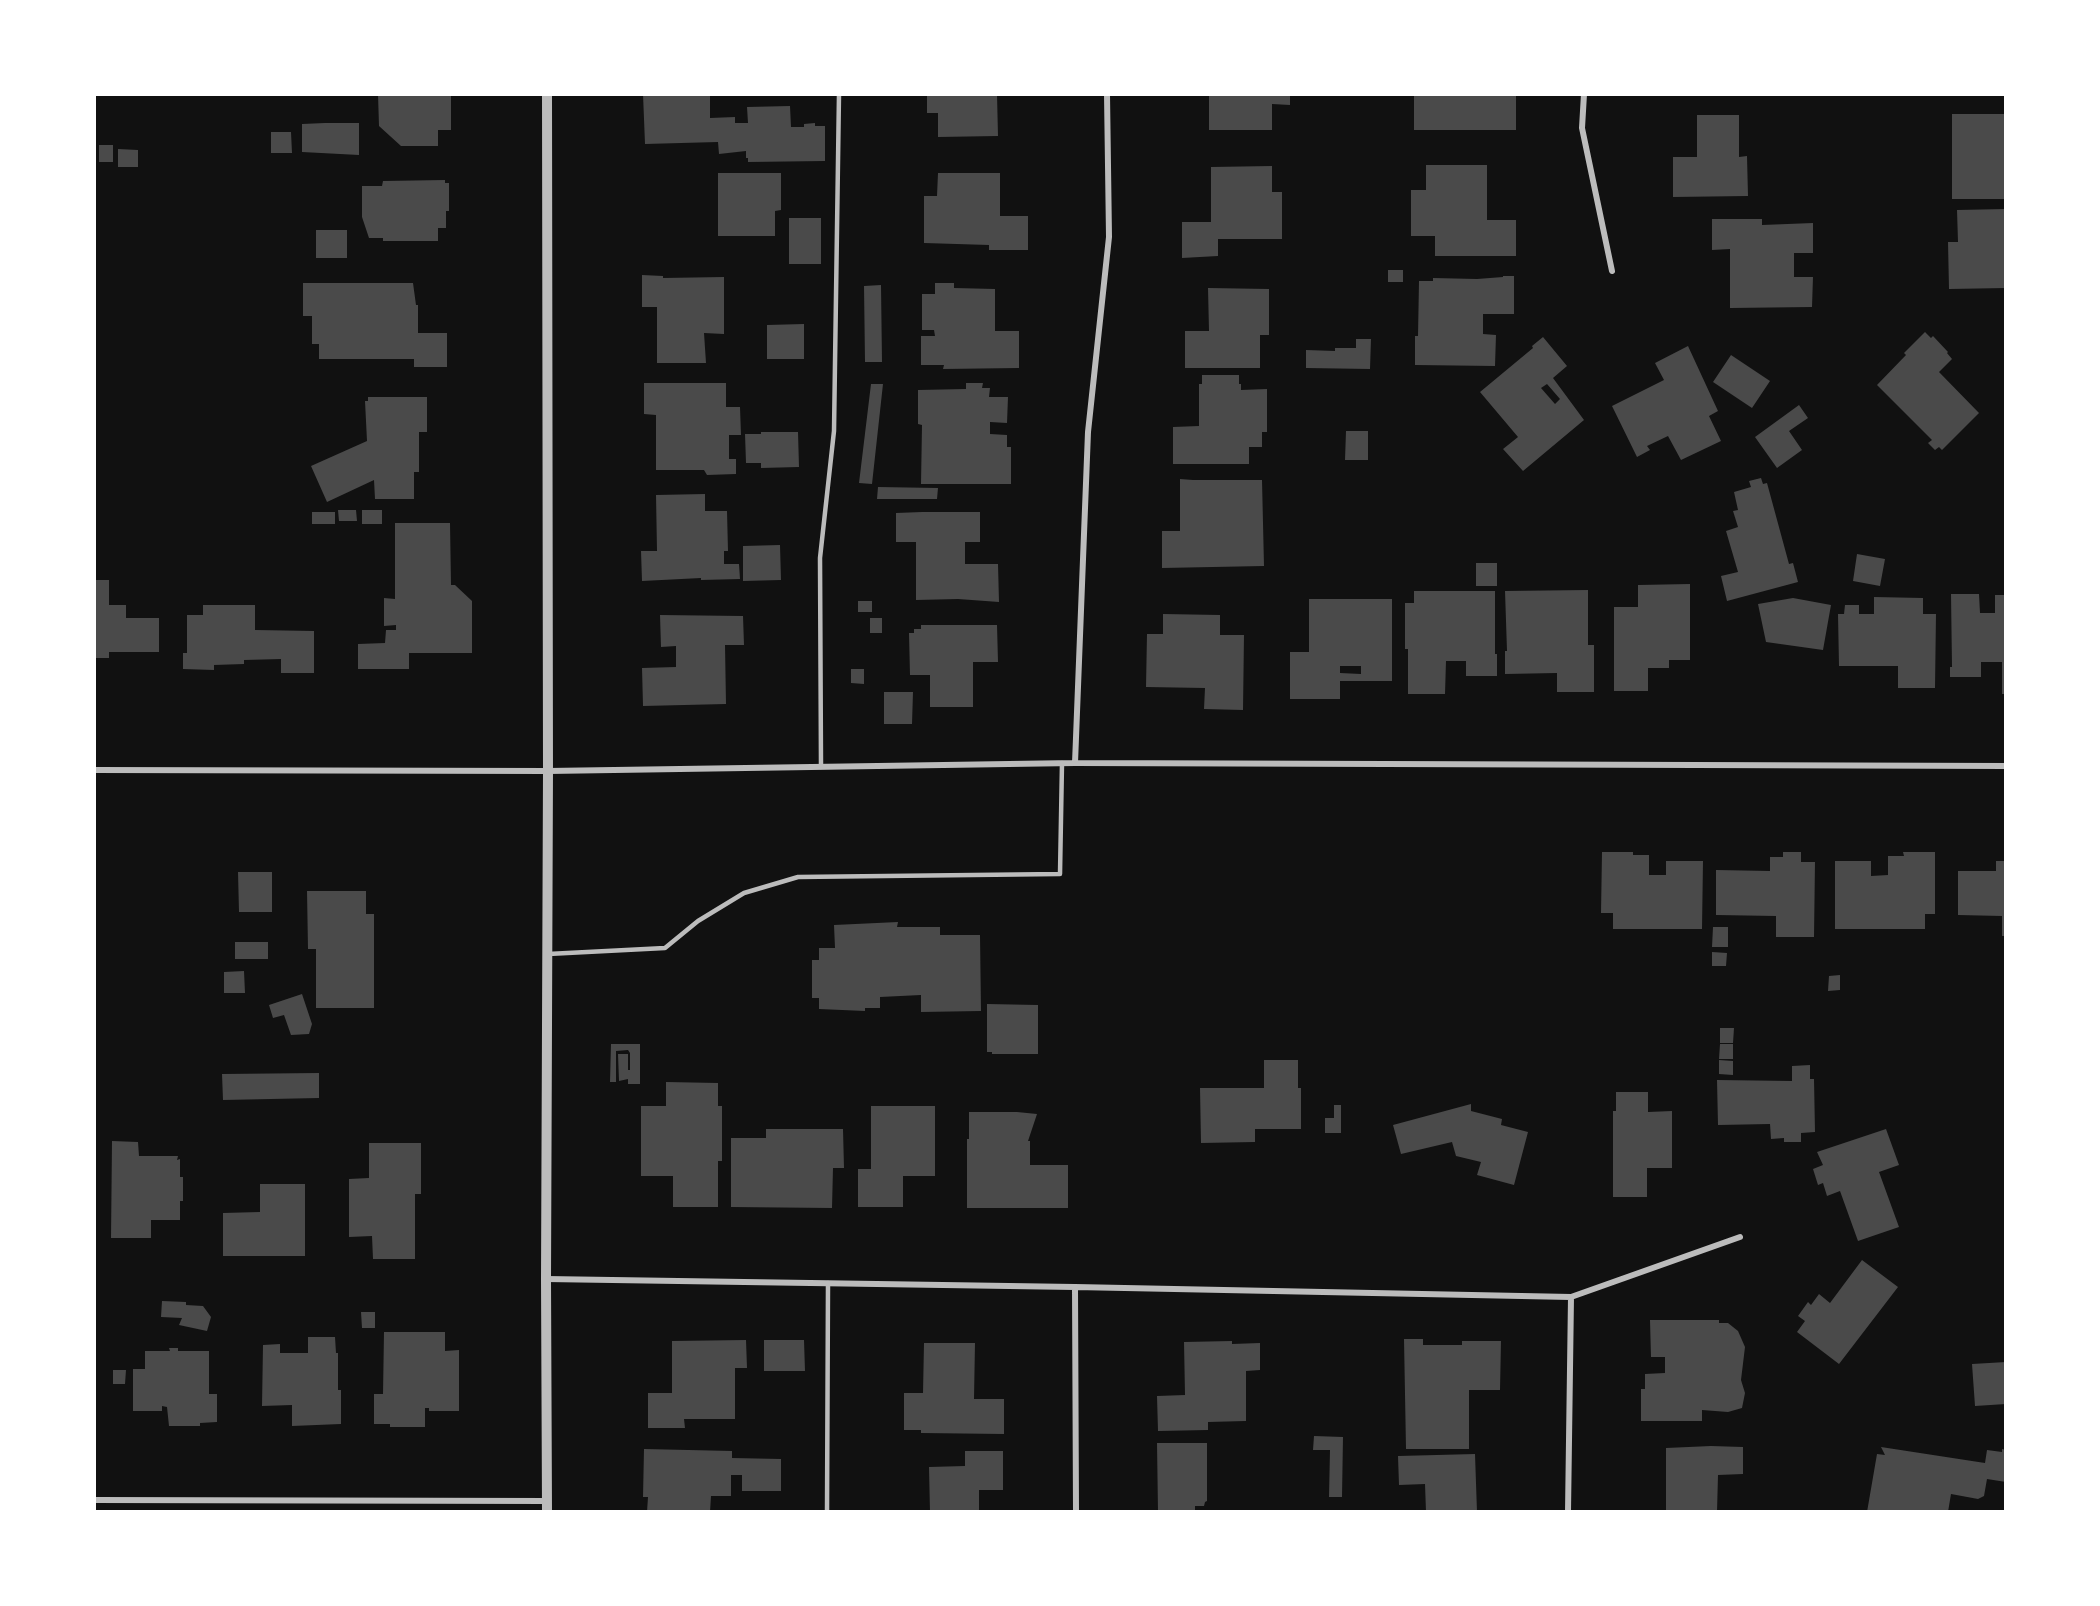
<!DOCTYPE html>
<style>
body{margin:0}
#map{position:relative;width:2100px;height:1606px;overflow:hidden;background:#111;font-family:Manrope,sans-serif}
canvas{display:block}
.frame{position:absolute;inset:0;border:96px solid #fff;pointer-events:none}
</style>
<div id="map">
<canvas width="2100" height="1606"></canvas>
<div class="frame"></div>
</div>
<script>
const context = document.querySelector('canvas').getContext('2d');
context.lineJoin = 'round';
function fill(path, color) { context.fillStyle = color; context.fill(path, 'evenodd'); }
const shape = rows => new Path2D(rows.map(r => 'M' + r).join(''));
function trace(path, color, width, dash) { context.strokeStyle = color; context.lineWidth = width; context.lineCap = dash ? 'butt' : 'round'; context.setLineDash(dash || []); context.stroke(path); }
fill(shape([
 [378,94,451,94,451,130,438,130,438,146,401,146,379,126],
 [643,94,710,94,710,118,735,117,735,123,748,123,747,107,790,106,791,127,804,127,804,124,815,123,815,126,825,126,825,161,748,162,748,158,746,158,746,151,719,154,718,142,645,144],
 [927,94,997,94,998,136,938,137,938,113,927,113],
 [1209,94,1290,94,1290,105,1272,104,1272,130,1209,130],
 [1414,94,1516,94,1516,130,1414,130],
 [1952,114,2006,114,2006,199,1952,199],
 [1697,115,1739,115,1739,157,1747,156,1748,196,1673,197,1673,157,1697,157],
 [325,123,359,123,359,155,302,152,302,124],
 [271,132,291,132,292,153,271,153],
 [99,145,113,145,113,162,99,162],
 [118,149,138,150,138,167,118,167],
 [1426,165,1487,165,1487,220,1516,220,1516,256,1435,256,1435,236,1411,236,1411,190,1426,190],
 [1272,166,1272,192,1282,192,1282,239,1218,239,1218,256,1182,258,1182,222,1211,222,1211,167],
 [718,173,781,173,781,210,775,211,775,236,718,236],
 [938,173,1000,173,1000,216,1028,216,1028,250,989,250,989,245,924,243,924,196,937,196],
 [445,180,445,183,449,183,449,211,446,211,446,228,438,228,438,241,383,241,383,238,369,238,362,217,362,186,382,186,383,181],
 [2006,209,2006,288,1949,289,1948,242,1958,242,1957,210],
 [789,218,821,218,821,264,789,264],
 [1712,219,1762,219,1762,225,1813,223,1813,253,1794,253,1794,277,1813,277,1812,307,1730,308,1730,249,1712,250],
 [316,230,347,230,347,258,316,258],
 [1388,270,1403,270,1403,282,1388,282],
 [642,275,663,276,663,278,724,277,724,334,704,333,706,363,657,363,657,307,642,307],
 [1503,276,1514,276,1514,314,1483,314,1483,334,1496,335,1495,366,1415,365,1415,336,1418,336,1419,281,1433,281,1433,278,1477,279,1503,277],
 [303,283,413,283,416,305,418,305,418,333,447,333,447,367,414,367,414,359,319,359,319,344,312,344,312,316,303,316],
 [935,283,954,283,954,288,995,289,995,331,1019,331,1019,368,943,369,944,365,921,365,921,336,935,336,934,330,922,330,922,294,935,294],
 [881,285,882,362,865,362,864,286],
 [1208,288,1269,289,1269,335,1260,335,1260,368,1185,368,1185,331,1209,331],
 [804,324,804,359,767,359,767,325],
 [1925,332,1931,338,1933,336,1948,352,1947,353,1952,359,1939,372,1979,413,1942,450,1939,447,1935,450,1928,443,1932,440,1877,385,1906,355,1904,353],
 [1543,337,1567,366,1553,378,1584,420,1523,471,1503,449,1518,437,1480,392,1533,348,1532,346],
 [1547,384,1560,399,1555,404,1541,388],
 [1356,339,1371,339,1370,369,1306,368,1306,350,1335,351,1335,348,1356,348],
 [1688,346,1718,411,1709,416,1721,441,1681,460,1668,436,1647,446,1650,450,1637,457,1612,406,1664,380,1655,363],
 [1731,355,1770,381,1752,408,1713,382],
 [1202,375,1239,375,1239,384,1241,384,1241,390,1267,389,1267,432,1262,432,1262,447,1249,447,1249,464,1173,464,1173,427,1199,426,1199,384,1202,384],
 [644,383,726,383,726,407,740,407,741,435,729,435,729,459,736,459,736,474,707,475,704,470,656,470,656,415,644,414],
 [966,383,983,383,982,388,990,388,989,397,1008,397,1007,423,990,422,990,434,1007,435,1007,447,1011,447,1011,484,921,484,922,425,918,424,918,390,966,389],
 [871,384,883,384,872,484,859,483],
 [368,397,427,397,427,432,419,432,419,472,414,472,414,499,375,499,374,480,327,502,311,466,367,441,365,401,368,401],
 [1799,405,1808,418,1789,431,1802,450,1777,468,1755,437],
 [1346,431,1368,431,1368,460,1345,460],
 [761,432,798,432,799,467,761,468,761,463,746,463,745,434,761,434],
 [1761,478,1763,484,1767,483,1789,564,1793,563,1798,582,1727,601,1721,576,1738,572,1726,531,1738,527,1733,511,1738,510,1734,492,1751,487,1749,481],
 [1180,479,1193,480,1262,480,1264,566,1162,568,1162,531,1180,531],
 [878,487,938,488,937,499,877,499],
 [705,494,705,511,727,511,728,551,724,551,724,564,739,564,740,579,701,580,701,578,642,581,641,551,657,551,656,495],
 [338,510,356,510,357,521,339,521],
 [362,510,382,510,382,524,362,524],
 [312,512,335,512,335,524,312,524],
 [922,512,980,512,980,542,965,542,965,564,998,564,999,602,958,599,916,600,916,542,896,542,896,513],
 [395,523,450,523,451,585,455,585,472,601,472,653,409,653,409,669,358,669,358,644,385,643,386,630,396,630,396,625,384,626,384,598,395,599],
 [780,545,781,580,743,581,743,546],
 [1857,554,1885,559,1880,586,1853,581],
 [1476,563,1497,563,1497,586,1476,586],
 [94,580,109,580,109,605,126,605,126,618,159,618,159,652,109,652,109,658,94,658],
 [1690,584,1690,660,1669,660,1669,668,1648,668,1648,691,1614,691,1614,607,1638,607,1638,585],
 [1588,590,1588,645,1594,645,1594,692,1557,692,1557,673,1505,674,1505,651,1507,651,1505,591],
 [1414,591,1495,591,1495,654,1497,654,1497,676,1466,676,1466,661,1446,661,1445,694,1408,694,1408,649,1405,649,1405,603,1414,603],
 [1951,594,1979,594,1980,613,1995,613,1995,595,2006,595,2006,694,2002,694,2002,662,1981,662,1981,677,1950,677,1950,667,1952,667],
 [1874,597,1923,598,1923,614,1936,614,1935,688,1898,688,1898,666,1839,666,1838,614,1844,614,1845,605,1859,605,1859,614,1874,614],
 [1793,598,1831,605,1823,650,1766,642,1758,604],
 [1309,599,1392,599,1392,681,1340,681,1340,699,1290,699,1290,652,1309,652],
 [1340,666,1361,666,1361,674,1340,673],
 [858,601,872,601,872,612,858,612],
 [203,605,255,605,255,630,314,631,314,673,281,673,281,659,244,660,244,664,214,665,214,670,183,669,183,653,187,653,187,615,203,615],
 [1163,614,1220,615,1220,635,1244,635,1243,710,1204,709,1205,688,1146,687,1147,634,1163,634],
 [660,615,743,616,744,645,725,645,726,704,643,706,642,668,676,667,676,646,661,647],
 [870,618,882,618,882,633,870,633],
 [921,625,997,625,998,662,973,662,973,707,930,707,930,675,910,675,909,633,914,633,914,629,921,629],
 [851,669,864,669,864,684,851,683],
 [884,692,913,692,912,724,884,724],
 [1602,852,1633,852,1633,855,1649,855,1649,875,1666,875,1666,861,1703,861,1702,929,1613,929,1613,913,1601,913],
 [1783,852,1801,852,1801,862,1815,862,1814,937,1776,937,1776,916,1716,915,1716,870,1770,871,1770,857,1783,857],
 [1903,852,1935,852,1935,914,1925,914,1925,929,1835,929,1835,861,1871,861,1871,876,1888,875,1888,856,1904,856],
 [1996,861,2006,861,2006,936,2002,936,2002,916,1958,915,1958,871,1996,871],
 [238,872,272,872,272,912,239,912],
 [307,891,366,891,366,914,374,914,374,1008,316,1008,316,949,308,949],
 [898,922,897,927,940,927,940,935,980,935,981,1011,921,1012,921,995,880,997,880,1008,865,1008,865,1011,819,1009,819,998,812,998,812,960,819,960,819,948,835,948,834,925],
 [1713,927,1728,927,1728,947,1712,947],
 [235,942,268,942,268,959,235,959],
 [1712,952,1727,953,1726,966,1712,966],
 [244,971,245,993,224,993,224,972],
 [1840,975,1840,990,1828,991,1829,976],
 [302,994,312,1024,309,1034,291,1035,284,1015,273,1018,269,1005],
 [987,1004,1038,1005,1038,1054,992,1054,992,1052,987,1052],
 [1720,1028,1734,1028,1733,1043,1720,1043],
 [611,1044,640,1044,640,1084,628,1084,628,1072,628,1079,619,1081,618,1054,628,1054,628,1070,630,1070,630,1053,628,1050,616,1051,616,1082,610,1082],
 [1720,1044,1733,1044,1733,1059,1719,1059],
 [1264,1060,1298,1060,1298,1088,1301,1088,1301,1129,1255,1129,1255,1142,1201,1143,1200,1088,1264,1088],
 [1719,1060,1733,1061,1733,1075,1719,1074],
 [1810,1065,1810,1079,1814,1079,1815,1132,1801,1133,1801,1142,1784,1142,1784,1138,1771,1139,1770,1124,1718,1125,1717,1080,1792,1081,1792,1066],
 [319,1073,319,1098,223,1100,222,1074],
 [666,1082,718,1083,718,1106,722,1106,722,1161,718,1161,718,1207,673,1207,673,1176,641,1176,641,1106,666,1106],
 [1616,1092,1648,1092,1648,1112,1672,1111,1672,1168,1647,1168,1647,1197,1613,1197,1613,1111,1616,1111],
 [1471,1104,1471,1111,1502,1119,1501,1125,1528,1132,1514,1185,1477,1175,1481,1162,1456,1156,1452,1142,1401,1154,1393,1125],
 [1334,1105,1341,1105,1341,1133,1325,1133,1325,1118,1334,1118],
 [871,1106,935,1106,935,1176,903,1176,903,1207,858,1207,858,1169,871,1169],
 [969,1112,1017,1112,1037,1114,1028,1141,1030,1141,1030,1165,1068,1165,1068,1208,967,1208,967,1139,969,1139],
 [766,1129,843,1129,844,1168,833,1168,832,1208,731,1207,731,1138,766,1138],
 [1886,1129,1899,1165,1879,1172,1899,1227,1858,1241,1840,1191,1827,1196,1823,1183,1818,1185,1813,1169,1823,1165,1817,1152],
 [112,1141,138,1142,139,1156,178,1156,177,1160,180,1159,180,1177,183,1177,183,1201,180,1201,180,1220,151,1220,151,1238,111,1238],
 [369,1143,421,1143,421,1194,415,1194,415,1259,373,1259,372,1236,349,1237,349,1179,369,1178],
 [260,1184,305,1184,305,1256,223,1256,223,1213,260,1212],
 [1862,1260,1898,1287,1839,1364,1797,1332,1805,1321,1798,1316,1808,1302,1811,1305,1819,1294,1830,1303],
 [162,1301,186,1302,186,1305,203,1306,211,1317,207,1331,179,1325,182,1318,161,1317],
 [361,1312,375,1312,375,1328,362,1328],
 [1650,1320,1719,1320,1719,1323,1728,1323,1738,1331,1745,1347,1741,1380,1745,1393,1742,1408,1728,1412,1702,1410,1702,1421,1641,1421,1641,1389,1645,1389,1645,1374,1665,1373,1665,1357,1651,1357],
 [384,1332,445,1332,445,1351,459,1350,459,1411,429,1411,429,1408,425,1408,425,1427,390,1427,390,1424,374,1424,374,1394,383,1394],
 [308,1337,335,1337,336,1353,338,1353,338,1390,341,1390,341,1424,292,1426,292,1405,262,1406,263,1345,280,1344,280,1353,308,1353],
 [1404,1339,1423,1339,1423,1345,1462,1345,1462,1341,1501,1341,1500,1390,1469,1390,1469,1449,1406,1449],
 [746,1340,747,1368,735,1368,735,1419,684,1419,685,1428,648,1428,648,1393,672,1393,672,1341],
 [764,1340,804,1340,805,1371,764,1371],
 [1232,1341,1232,1344,1260,1343,1260,1370,1246,1371,1246,1421,1208,1422,1208,1430,1158,1431,1157,1396,1185,1395,1184,1342],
 [924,1343,975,1343,974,1399,1004,1399,1004,1434,921,1433,921,1430,904,1430,904,1393,923,1393],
 [169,1348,178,1348,178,1351,209,1351,209,1394,217,1394,217,1422,200,1423,200,1426,169,1426,167,1407,162,1406,162,1411,133,1411,133,1369,145,1369,145,1351,170,1351],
 [2006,1362,2006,1404,1975,1406,1972,1364],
 [113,1370,126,1370,125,1384,113,1384],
 [1314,1436,1343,1437,1342,1497,1329,1497,1330,1450,1313,1450],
 [1157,1443,1207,1443,1207,1501,1205,1502,1204,1506,1195,1506,1195,1512,1158,1512],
 [1711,1446,1743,1447,1743,1474,1718,1475,1717,1512,1666,1512,1666,1448],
 [1881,1447,1985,1463,1987,1450,2002,1452,2002,1449,2006,1450,2006,1482,1987,1479,1984,1496,1978,1499,1951,1494,1948,1512,1867,1512,1877,1454,1885,1455],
 [644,1449,732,1451,732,1458,781,1459,781,1491,742,1491,742,1475,731,1475,731,1496,711,1496,710,1512,647,1512,648,1497,643,1497],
 [965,1451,1003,1451,1003,1490,979,1490,979,1512,930,1512,929,1467,965,1466],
 [1475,1454,1477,1512,1426,1512,1425,1484,1399,1485,1398,1456]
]), '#4a4a4a');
trace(shape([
 [821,767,820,558,834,431,839,94],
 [548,954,665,948,698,921,744,893,798,877,1060,874,1062,763],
 [827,1512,828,1283]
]), '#bcbcbc', 4.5);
trace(shape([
 [1584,94,1582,128,1612,271],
 [1075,763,1088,432,1109,237,1107,94],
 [94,770,548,771,1075,763,2006,766],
 [546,1279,1075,1287,1571,1297,1740,1237],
 [1075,1287,1076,1512],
 [94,1500,547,1501],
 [1568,1512,1571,1297]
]), '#bcbcbc', 6);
trace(shape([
 [547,1512,546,1279,548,771,547,94]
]), '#bcbcbc', 10);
</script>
